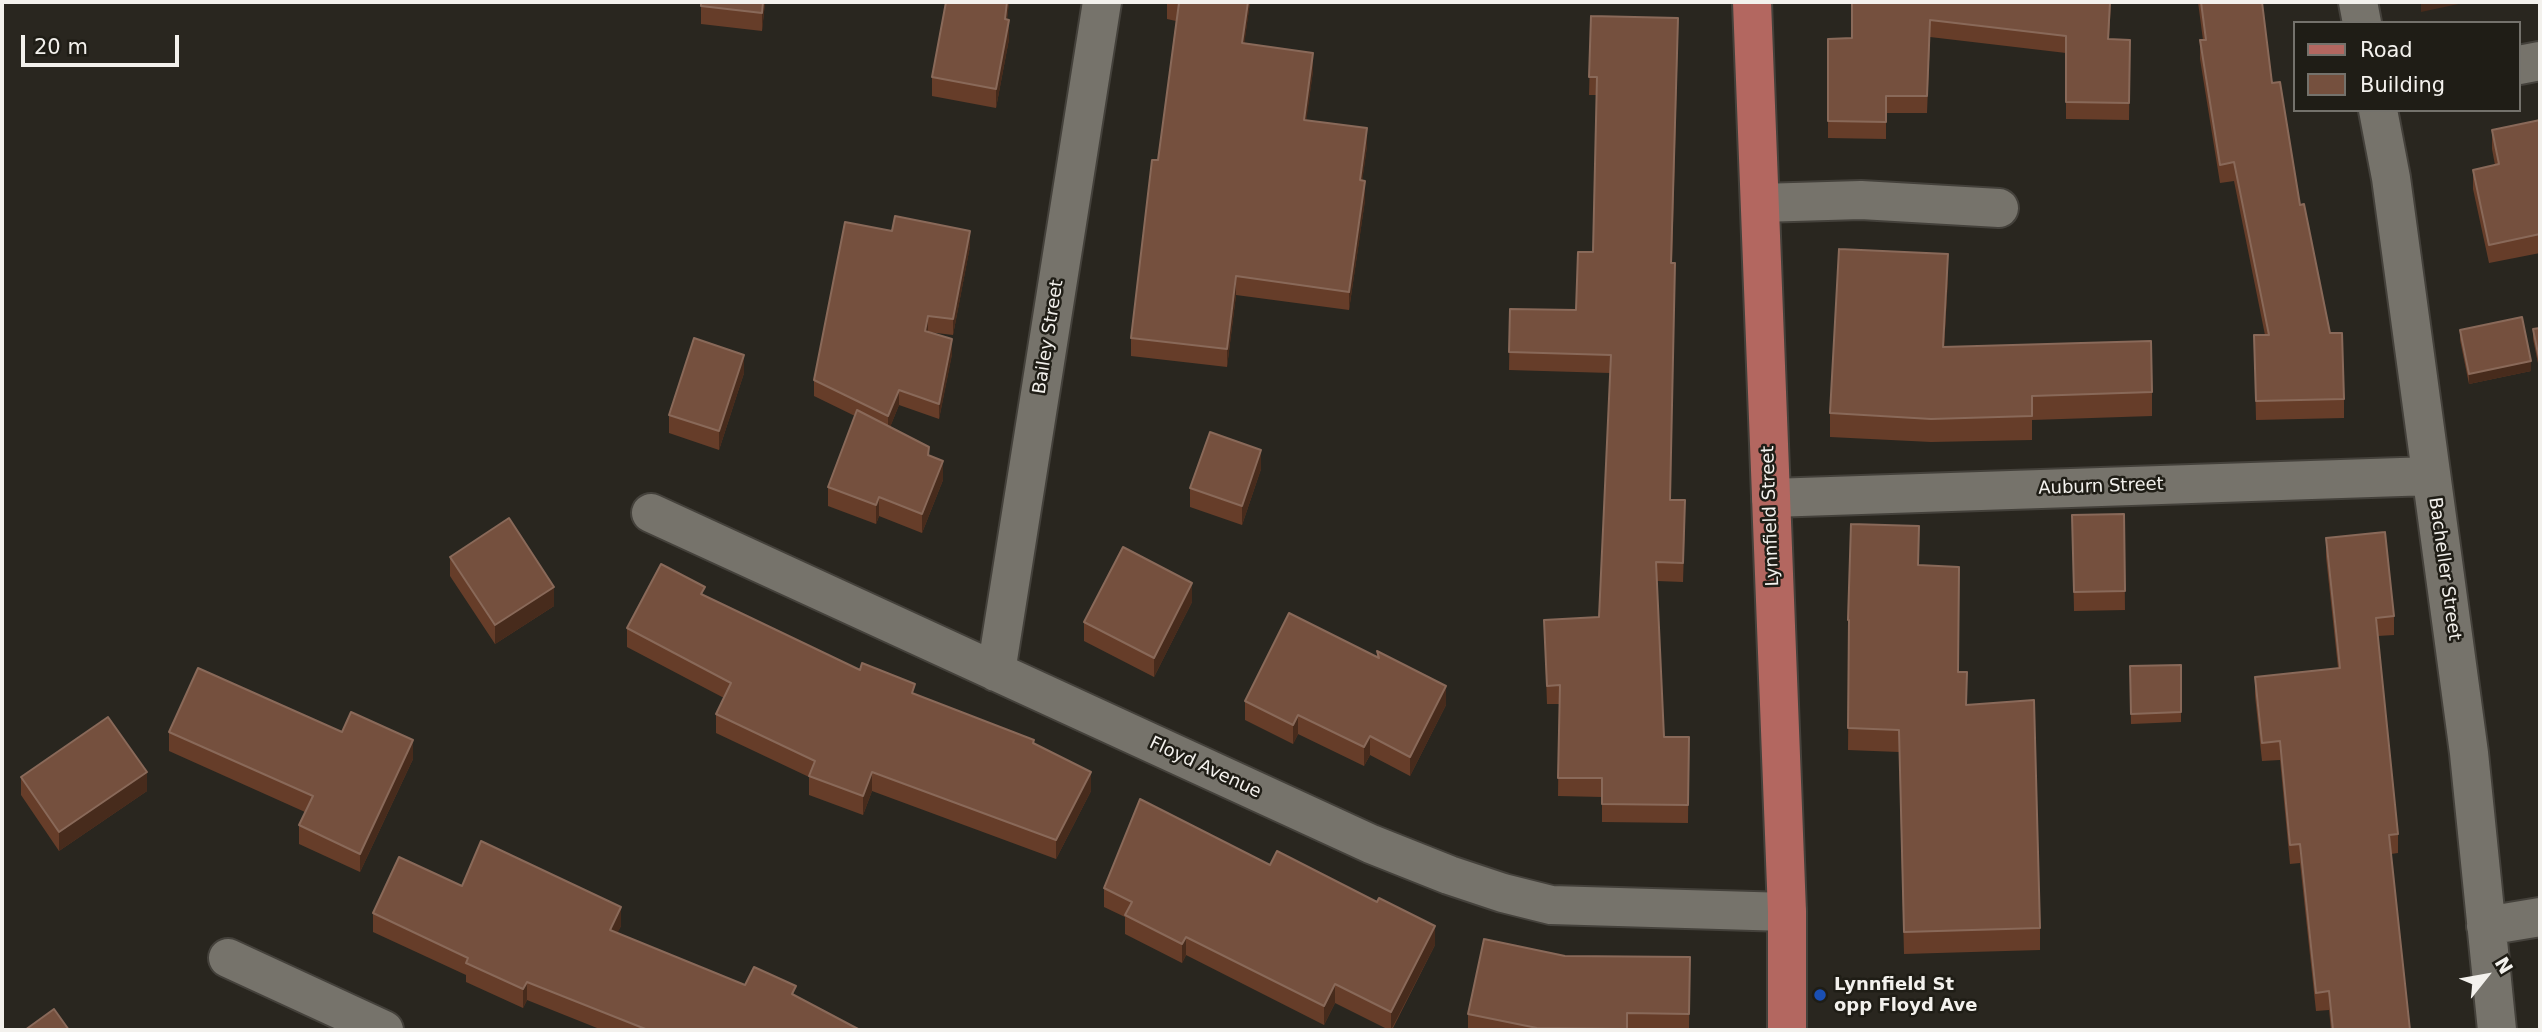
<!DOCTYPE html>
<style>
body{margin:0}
#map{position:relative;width:2542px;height:1032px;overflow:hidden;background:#29261f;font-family:"DejaVu Sans",sans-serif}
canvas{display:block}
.frame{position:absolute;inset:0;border:4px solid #f3f1ed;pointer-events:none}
.legend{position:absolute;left:2293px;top:21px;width:228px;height:91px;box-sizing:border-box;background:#1f1d16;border:2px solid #74726c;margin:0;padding:9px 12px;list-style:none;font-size:21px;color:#f3f1ed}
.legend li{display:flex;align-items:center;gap:14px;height:35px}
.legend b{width:35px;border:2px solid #74726c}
.north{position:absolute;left:2451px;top:941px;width:70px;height:70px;-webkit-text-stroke:5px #1f1d16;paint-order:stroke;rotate:59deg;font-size:19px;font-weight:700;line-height:28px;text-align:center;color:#f3f1ed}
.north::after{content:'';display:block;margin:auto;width:24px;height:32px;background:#f3f1ed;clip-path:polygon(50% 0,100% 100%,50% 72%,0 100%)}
.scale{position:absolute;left:21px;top:35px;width:158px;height:32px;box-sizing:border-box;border:4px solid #f3f1ed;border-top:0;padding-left:9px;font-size:21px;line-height:24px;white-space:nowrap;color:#f3f1ed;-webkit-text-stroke:5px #1f1d16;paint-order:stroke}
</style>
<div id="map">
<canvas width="2542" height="1032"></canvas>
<div class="frame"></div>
<ul class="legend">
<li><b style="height:9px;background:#b36760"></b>Road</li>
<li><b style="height:19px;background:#75503e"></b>Building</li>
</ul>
<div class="north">N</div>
<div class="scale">20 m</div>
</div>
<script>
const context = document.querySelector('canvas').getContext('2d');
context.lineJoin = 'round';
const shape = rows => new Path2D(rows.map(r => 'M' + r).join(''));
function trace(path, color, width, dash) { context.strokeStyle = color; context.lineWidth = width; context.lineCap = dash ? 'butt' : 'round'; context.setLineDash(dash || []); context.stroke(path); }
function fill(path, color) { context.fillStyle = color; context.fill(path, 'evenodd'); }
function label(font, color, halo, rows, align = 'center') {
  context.font = font + ' "DejaVu Sans",sans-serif'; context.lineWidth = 5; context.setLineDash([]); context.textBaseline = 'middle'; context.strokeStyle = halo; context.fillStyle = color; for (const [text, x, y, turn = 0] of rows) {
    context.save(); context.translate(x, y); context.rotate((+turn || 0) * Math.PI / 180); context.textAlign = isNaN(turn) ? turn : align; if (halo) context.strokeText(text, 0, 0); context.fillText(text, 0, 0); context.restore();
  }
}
const minor = shape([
 [2358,2,2362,23],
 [2519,65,2540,61],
 [2378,110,2391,178,2469,753,2497,1030],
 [1760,203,1861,200,1999,208],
 [1771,498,2431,476],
 [651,513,1371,844,1449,875,1503,893,1551,905,1787,912],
 [996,672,1102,2],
 [2486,926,2540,917],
 [228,958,384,1030]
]);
const major = shape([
 [1752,2,1787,912,1787,1030]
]);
trace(minor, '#44413b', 42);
trace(major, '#44413b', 42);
trace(minor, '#76736b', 38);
trace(major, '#b36760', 38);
fill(shape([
 [701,2,765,2,762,31,701,24],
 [934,2,1009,2,1007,19,1009,39,996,108,932,96,932,77,946,3],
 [1167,2,1250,2,1244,44,1313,71,1306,120,1367,146,1362,181,1365,200,1349,310,1236,295,1227,367,1131,356,1131,338,1158,160,1176,21,1167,19],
 [1852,2,2111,2,2109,39,2130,40,2129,120,2066,119,2066,53,1930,37,1927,113,1886,113,1886,139,1828,138,1828,39,1852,38],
 [2198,2,2262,2,2272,83,2344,399,2344,418,2256,420,2254,335,2265,335,2234,181,2220,183,2200,59,2200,40,2203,40],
 [1591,16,1678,37,1672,263,1671,500,1685,519,1683,582,1657,581,1664,737,1689,737,1688,823,1602,822,1602,797,1558,796,1559,704,1547,704,1544,620,1599,617,1610,373,1509,370,1510,309,1576,310,1593,252,1597,95,1589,95],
 [2540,120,2540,253,2489,263,2473,189,2473,170,2495,165,2492,149,2492,130],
 [970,246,953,335,928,332,952,354,939,419,899,405,890,427,929,456,943,480,922,533,879,516,876,524,828,506,828,487,855,416,814,396,814,380],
 [1948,277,1944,347,2152,392,2152,416,2032,420,2032,440,1931,442,1830,437,1830,413],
 [2540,328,2540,373,2533,339,2533,329],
 [2460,330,2531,371,2469,384,2460,340],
 [744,373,719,450,669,433,669,415],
 [1261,469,1242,525,1190,507,1190,488],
 [2124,514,2125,610,2074,611,2072,515],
 [2326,538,2394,616,2394,635,2378,636,2398,834,2398,853,2391,854,2410,1030,2331,1030,2329,1010,2316,1011,2300,863,2290,864,2280,760,2262,761,2255,696,2255,677,2338,668,2326,557],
 [450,557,554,606,495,644,450,576],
 [1918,565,1958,672,1966,705,2040,928,2040,950,1904,954,1899,752,1848,750,1849,642,1848,642,1848,620],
 [705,596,860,670,915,694,1034,743,1091,791,1056,859,872,791,863,815,809,795,809,777,716,733,716,714,724,698,627,647,627,628],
 [1192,602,1154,677,1084,641,1084,622],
 [1377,651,1446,705,1410,776,1370,755,1364,766,1298,734,1293,744,1245,720,1245,701,1377,658],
 [2181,665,2181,722,2131,724,2130,666],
 [169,732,342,732,413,759,360,872,299,844,299,825,305,812,169,751],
 [21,777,147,791,59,851,21,795],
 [1270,865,1435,945,1392,1030,1389,1030,1335,1003,1324,1025,1186,955,1182,963,1125,934,1125,917,1104,907,1104,888],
 [462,886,621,926,617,933,745,985,796,996,860,1030,602,1030,527,1000,523,1008,466,982,466,975,373,932,373,913],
 [1565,956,1690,957,1689,1030,1468,1030,1468,1014]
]), '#663d29');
fill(shape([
 [763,2,765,2,762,31,762,13],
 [1007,2,1009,2,1005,38,1005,19],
 [1248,2,1250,2,1242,61,1242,43],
 [2421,2,2468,2,2421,12],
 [1009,20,1009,39,996,108,996,89],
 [1313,53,1313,71,1304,138,1304,120],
 [1367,128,1367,146,1360,198,1360,180],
 [1365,181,1365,200,1349,310,1349,292],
 [970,231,970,246,953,335,953,319],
 [1948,254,1948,277,1943,370,1943,347],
 [1236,276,1236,295,1227,367,1227,349],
 [928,316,928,332,925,331],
 [952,339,952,354,939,419,939,404],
 [744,355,744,373,719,450,719,431],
 [2531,361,2531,371,2469,384,2469,374],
 [899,390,899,405,888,432,888,416],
 [1261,450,1261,469,1242,525,1242,506],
 [943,461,943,480,922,533,922,514],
 [879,497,879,516,876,524,876,505],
 [1192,583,1192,602,1154,677,1154,658],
 [554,587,554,606,495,644,495,625],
 [1446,686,1446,705,1410,776,1410,757],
 [1298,715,1298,734,1293,744,1293,725],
 [1370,736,1370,755,1364,766,1364,747],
 [413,740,413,759,360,872,360,854],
 [147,772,147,791,59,851,59,832],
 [872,772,872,791,863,815,863,796],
 [1091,772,1091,791,1056,859,1056,840],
 [621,907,621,926,610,948,610,930],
 [1435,926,1435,945,1391,1030,1391,1012],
 [1186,937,1186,955,1182,963,1182,944],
 [527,982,527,1000,523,1008,523,989],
 [1335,984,1335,1003,1324,1025,1324,1006]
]), '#472b1c');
const building = shape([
 [701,2,763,2,762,13,701,6,701,2],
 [946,2,1007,2,1005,19,1009,20,996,89,932,77,946,2],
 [1172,2,1248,2,1242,43,1313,53,1304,120,1367,128,1360,180,1365,181,1349,292,1236,276,1227,349,1131,338,1152,160,1158,160,1179,3,1172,2],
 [1852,2,2110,2,2108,39,2130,40,2129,103,2066,102,2066,36,1930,20,1927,96,1886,96,1886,122,1828,121,1828,39,1852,38,1852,2],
 [2201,2,2262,2,2272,83,2280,82,2300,205,2304,204,2330,333,2342,333,2344,399,2256,401,2254,335,2269,335,2234,162,2220,165,2200,40,2206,40,2201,2],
 [1591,16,1678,18,1671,263,1675,263,1670,500,1685,500,1683,563,1656,562,1664,737,1689,737,1688,805,1602,804,1602,778,1558,778,1560,685,1547,686,1544,620,1599,617,1611,355,1509,352,1510,309,1576,310,1578,252,1593,252,1597,77,1589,77,1591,16],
 [2540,120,2540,234,2489,245,2473,170,2499,164,2492,130,2540,120],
 [895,216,970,231,953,319,928,316,925,331,952,339,939,404,899,390,888,416,814,380,845,222,892,231,895,216],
 [1839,249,1948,254,1943,347,2151,341,2152,392,2032,396,2032,416,1931,419,1830,413,1839,249],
 [2522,317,2531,361,2469,374,2460,330,2522,317],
 [2540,328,2540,363,2533,329,2540,328],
 [694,338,744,355,719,431,669,415,694,338],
 [857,410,929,447,928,455,943,461,922,514,879,497,876,505,828,487,857,410],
 [1210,432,1261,450,1242,506,1190,488,1210,432],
 [2124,514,2125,591,2074,592,2072,515,2124,514],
 [509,518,554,587,495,625,450,557,509,518],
 [1851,524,1919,526,1918,565,1959,567,1958,672,1967,672,1966,705,2034,700,2040,928,1904,932,1899,730,1848,728,1849,620,1848,620,1851,524],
 [2385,532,2394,616,2376,618,2398,834,2389,835,2410,1030,2333,1030,2329,991,2316,993,2300,844,2290,845,2280,741,2262,743,2255,677,2340,668,2326,538,2385,532],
 [1123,547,1192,583,1154,658,1084,622,1123,547],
 [661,564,705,587,701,594,860,670,862,663,915,684,912,693,1034,740,1033,743,1091,772,1056,840,872,772,863,796,809,776,815,761,716,714,731,683,627,628,661,564],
 [1289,613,1379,658,1377,651,1446,686,1410,757,1370,736,1364,747,1298,715,1293,725,1245,701,1289,613],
 [2181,665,2181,712,2131,714,2130,666,2181,665],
 [198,668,342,732,351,712,413,740,360,854,299,825,313,796,169,732,198,668],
 [108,717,147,772,59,832,21,777,108,717],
 [1140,799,1270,865,1277,851,1377,902,1379,898,1435,926,1391,1012,1335,984,1324,1006,1186,937,1182,944,1125,915,1132,902,1104,888,1140,799],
 [481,841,621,907,610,930,745,985,754,967,796,986,792,994,860,1030,648,1030,527,982,523,989,466,963,468,958,373,913,399,857,462,886,481,841],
 [1484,939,1565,956,1690,957,1689,1014,1627,1013,1627,1029,1537,1028,1468,1014,1484,939],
 [54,1009,69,1030,25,1030,54,1009]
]);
fill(building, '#75503e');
trace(building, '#896959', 2);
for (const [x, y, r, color] of [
 [1820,995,7,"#1a4fb4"]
]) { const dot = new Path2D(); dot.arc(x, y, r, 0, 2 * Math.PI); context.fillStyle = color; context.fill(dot); trace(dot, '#1f1d16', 2.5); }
label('18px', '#f3f1ed', '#1f1d16', [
 ["Bailey Street",1049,337,-81],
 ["Auburn Street",2101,487,-2],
 ["Lynnfield Street",1771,516,-92],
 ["Bacheller Street",2444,569,82],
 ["Floyd Avenue",1205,768,25]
]);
label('bold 18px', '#f3f1ed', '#1f1d16', [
 ["Lynnfield St",1834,985],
 ["opp Floyd Ave",1834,1006]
], 'left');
</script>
